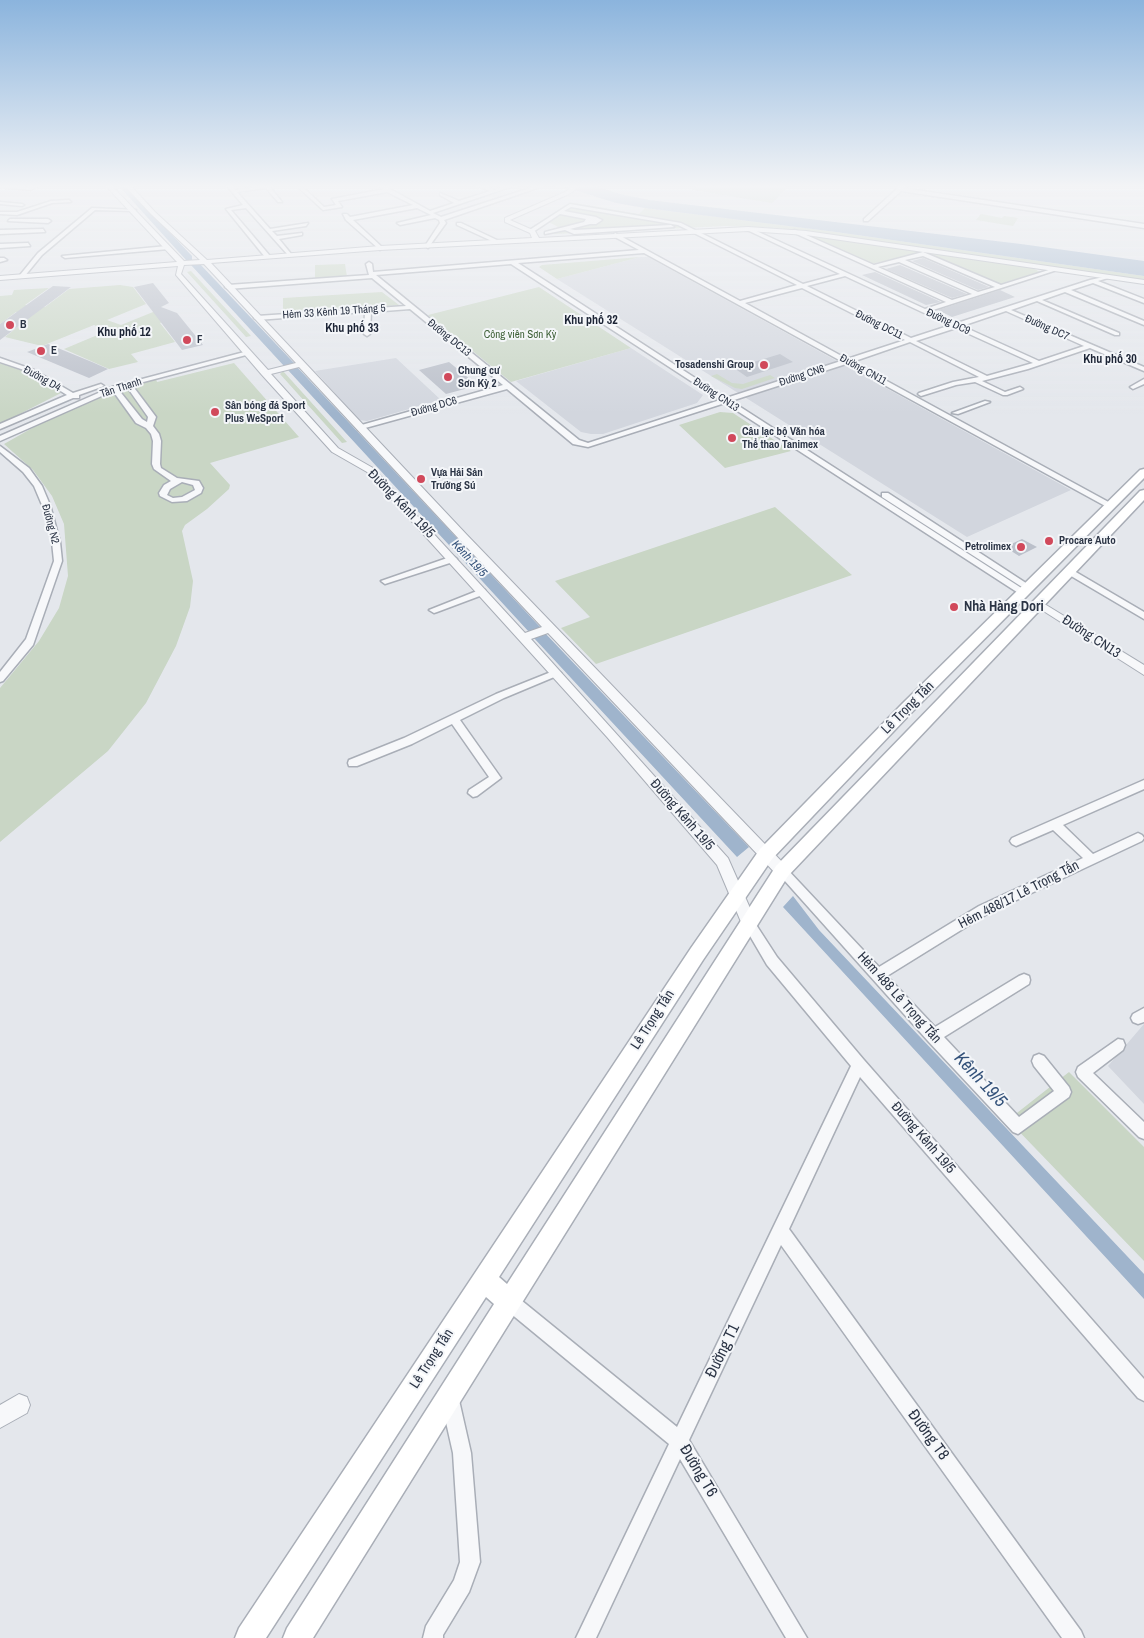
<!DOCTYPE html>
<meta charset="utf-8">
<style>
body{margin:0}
canvas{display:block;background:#e4e7ec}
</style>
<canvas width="1144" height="1638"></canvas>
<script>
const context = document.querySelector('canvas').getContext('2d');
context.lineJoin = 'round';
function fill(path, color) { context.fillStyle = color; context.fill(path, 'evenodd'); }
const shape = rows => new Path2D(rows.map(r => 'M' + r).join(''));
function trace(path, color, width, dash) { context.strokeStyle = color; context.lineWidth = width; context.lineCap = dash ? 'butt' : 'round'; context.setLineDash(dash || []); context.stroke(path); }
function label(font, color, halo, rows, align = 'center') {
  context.font = font + ' "Archivo Narrow",sans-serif'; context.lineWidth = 4; context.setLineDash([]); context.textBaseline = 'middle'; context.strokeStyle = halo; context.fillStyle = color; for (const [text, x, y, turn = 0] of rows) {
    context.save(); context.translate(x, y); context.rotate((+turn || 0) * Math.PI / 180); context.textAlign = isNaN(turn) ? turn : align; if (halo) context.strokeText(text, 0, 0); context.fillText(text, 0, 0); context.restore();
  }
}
fill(shape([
 [640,257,648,257,1071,490,967,537,557,279],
 [631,348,703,395,697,403,603,434,591,434,581,432,516,381],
 [396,358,441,400,367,421,359,420,315,371],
 [1144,1024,1144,1104,1108,1066]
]), '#d2d6de');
fill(shape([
 [698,185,779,185,788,187,772,203,692,190],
 [575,203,639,214,645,208,836,232,1144,276,1144,281,777,228,725,226,555,234,548,231,560,228,549,222],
 [981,214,1002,218,1004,216,1018,218,1013,226,976,220],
 [817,236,1031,267,1040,272,999,284,922,253,870,264,813,238],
 [640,257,557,279,539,267,542,265],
 [345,264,347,277,315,279,315,265],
 [191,271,251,336,246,337,187,272],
 [120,285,133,287,146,304,107,320,121,325,158,310,172,320,160,323,175,342,131,354,138,362,109,369,64,349,107,331,94,325,42,346,5,337,35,313,16,312,0,324,0,296,12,295,14,290,49,288,25,305,45,307,69,289],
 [539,287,631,348,511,382,428,315],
 [382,292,399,305,283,314,283,298],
 [0,363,26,372,61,393,0,424],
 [234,363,299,437,210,463,230,485,229,489,207,509,185,525,182,531,193,581,190,607,176,646,146,703,108,751,0,842,0,688,39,641,59,608,68,576,64,524,52,496,33,470,4,444,57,414,91,400,156,379,157,382],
 [283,371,347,442,342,443,280,374],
 [717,374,732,383,743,384,770,375,775,378,742,389,735,388,711,376],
 [720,412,733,413,791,451,725,468,679,425],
 [775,507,852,575,596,664,561,628,590,617,555,581],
 [1069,1072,1144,1147,1144,1261,1008,1120]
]), '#c9d6c5');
fill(shape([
 [547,185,591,185,624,195,649,200,1021,244,1144,261,1144,276,836,232,645,208,616,203,568,188],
 [199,263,294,363,284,366,191,265],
 [297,367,541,628,529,632,287,369],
 [544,632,749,847,737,857,533,637],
 [793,896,819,930,1144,1274,1144,1299,783,907]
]), '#9fb4cc');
fill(shape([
 [118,185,125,185,192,256,192,260,186,260,118,185]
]), '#9fb4cc');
fill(shape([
 [923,258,989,287,978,290,912,261],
 [900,265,967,294,952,298,886,269],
 [875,272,941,302,926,305,862,275],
 [153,283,169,303,161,307,177,313,203,345,182,350,134,287],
 [53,286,71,287,0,340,0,324],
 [1000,290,1015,297,952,317,938,310],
 [48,344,92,362,108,369,89,378,27,352],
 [780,354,793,362,747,377,734,368],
 [449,362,477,385,476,386,446,394,419,370],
 [1022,539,1037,547,1019,556,1005,547]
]), '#bbc0ca');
const minor = shape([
 [0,185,30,188,34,185,39,185,31,190,0,187,0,185],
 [226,185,231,185,235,190,275,185,270,187,282,202,278,202,266,188,237,192,270,229,308,223,306,226,272,231,277,236,302,233,302,235,279,239,292,255,288,255,246,208,231,210,270,256,265,257,226,209,243,205,226,185],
 [377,185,383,185,430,211,454,203,440,195,440,193,459,201,490,191,476,185,482,185,494,190,509,185,516,185,433,213,441,217,539,185,543,186,444,220,446,223,428,248,425,246,440,223,439,220,435,218,400,225,397,223,431,215,417,208,353,220,382,247,380,250,346,220,343,214,347,214,350,217,413,205,387,192,338,201,342,207,323,210,300,189,304,188,324,207,336,205,332,199,384,189,377,185],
 [901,185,906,185,903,188,1144,224,1144,228,901,191,868,221,864,221,864,219,901,185],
 [69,200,71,202,52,203,17,215,0,214,0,212,17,212,51,201,69,200],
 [0,202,22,204,24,205,22,206,0,204,0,202],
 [570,204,681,223,803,284,840,274,745,229,750,228,925,309,946,302,790,231,795,230,874,265,923,252,1001,285,1055,268,1060,269,930,311,957,323,1090,280,1108,276,1108,278,1098,281,1144,299,1144,303,1093,283,1071,290,1144,321,1144,325,1065,292,1042,300,1119,333,1119,335,1115,335,1037,301,1011,310,1144,367,1144,371,1090,348,1028,369,982,381,1005,392,1020,387,1023,389,1007,395,1003,395,975,382,956,385,921,396,918,394,919,393,953,382,979,377,910,342,852,362,1114,505,1107,507,846,364,731,401,1026,591,1027,593,1023,596,725,403,588,447,573,444,507,389,358,430,358,426,503,385,410,309,371,312,370,334,367,336,364,334,365,312,257,320,254,318,257,316,406,306,372,278,228,289,225,287,228,285,369,275,366,264,369,262,372,264,373,272,639,250,613,236,615,233,740,301,797,285,678,225,571,207,564,211,596,217,602,220,596,224,590,224,570,229,575,230,671,225,674,227,574,234,565,230,545,234,545,232,584,222,586,219,560,214,533,232,528,231,570,204],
 [644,253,841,361,726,398,518,263,644,253],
 [923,256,995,287,978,292,905,260,923,256],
 [899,262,972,294,952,300,878,267,899,262],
 [511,264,720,400,588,443,579,440,376,275,511,264],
 [845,276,922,312,951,325,911,338,807,286,845,276],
 [802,288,905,340,847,359,745,303,802,288],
 [1006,311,1084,346,1039,361,962,326,1006,311],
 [956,328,1033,363,987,376,916,341,956,328],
 [92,208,136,210,134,211,95,210,42,255,24,277,20,277,20,275,38,253,92,208],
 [10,219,48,219,51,221,48,223,8,221,10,219],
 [457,223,461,223,499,241,494,242,457,225,457,223],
 [43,229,45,232,0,234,0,230,43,229],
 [28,243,30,246,0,248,0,244,28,243],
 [167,246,169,249,65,258,62,256,167,246],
 [0,258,4,258,7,260,0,262,0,258],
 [248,351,251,353,250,354,132,385,156,417,153,426,159,434,161,441,160,464,161,468,177,478,199,481,203,488,201,493,187,501,172,502,160,496,159,493,164,485,171,481,154,469,152,464,153,441,151,434,146,428,136,423,113,391,0,441,0,436,112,387,248,351],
 [127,387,148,417,147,422,142,419,118,389,127,387],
 [182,482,193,485,195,490,182,497,173,498,167,495,170,489,182,482],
 [0,358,34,370,73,393,101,384,104,386,79,395,79,398,73,398,0,429,0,424,67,395,30,372,0,362,0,358],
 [1144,379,1144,384,1133,389,1130,387,1144,379],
 [985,401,990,402,958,414,952,413,985,401],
 [0,446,29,468,42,486,50,505,60,542,62,561,33,645,3,681,0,682,0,672,26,639,54,561,52,542,42,505,34,486,23,472,0,452,0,446],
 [882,493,888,493,1029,585,1025,588,1022,587,882,497,882,493],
 [453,556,457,559,456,561,388,583,385,584,381,581,453,556],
 [1069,568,1144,612,1144,619,1066,573,1065,571,1069,568],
 [482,589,485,590,485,594,437,612,434,613,429,610,482,589],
 [556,670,561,673,559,675,504,698,460,720,501,778,477,796,473,797,468,793,469,790,489,777,452,724,412,744,357,766,349,766,348,763,349,760,404,738,496,694,556,670],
 [1144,780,1144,789,1063,825,1093,854,1138,833,1142,835,1144,838,1142,841,987,914,887,976,935,1027,1019,976,1024,974,1029,976,1030,980,1029,984,944,1037,1019,1117,1054,1091,1034,1066,1032,1061,1034,1056,1039,1054,1044,1056,1069,1087,1071,1092,1069,1097,1018,1134,1013,1132,928,1041,776,871,778,868,782,866,786,868,879,967,979,906,1083,858,1053,830,1016,846,1012,844,1010,841,1012,838,1144,780],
 [749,919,753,920,777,957,864,1060,1144,1379,1144,1401,1138,1398,860,1077,789,1229,1081,1631,1084,1638,1062,1638,781,1245,689,1440,807,1638,786,1638,680,1459,596,1638,576,1638,669,1444,504,1308,502,1302,504,1296,510,1294,516,1296,677,1427,851,1066,767,965,743,924,745,920,749,919],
 [1144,1008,1144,1022,1138,1024,1133,1022,1131,1018,1133,1014,1144,1008],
 [1118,1039,1123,1040,1125,1045,1123,1050,1093,1073,1144,1122,1144,1139,1139,1137,1078,1077,1076,1072,1078,1067,1118,1039],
 [450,1391,456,1394,459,1400,471,1453,480,1562,469,1592,443,1635,443,1638,423,1638,426,1626,454,1580,460,1562,453,1453,441,1400,444,1394,450,1391]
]);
const tertiary = shape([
 [105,185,111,185,184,261,200,260,151,214,124,185,130,185,155,212,207,260,380,246,532,238,530,233,505,222,505,218,565,192,575,185,582,185,569,194,510,220,535,231,539,238,748,227,806,231,1144,280,1144,284,806,235,748,231,380,250,211,263,467,535,787,867,789,871,787,875,782,877,777,875,548,633,531,639,728,858,757,924,754,929,749,931,744,929,717,865,607,737,367,472,332,452,262,375,176,275,178,266,0,280,0,276,177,262,105,185],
 [204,264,296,363,268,370,181,274,184,265,204,264],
 [299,367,459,539,542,627,525,633,373,468,338,448,271,374,299,367],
 [1038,600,1144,665,1144,675,1034,605,1033,603,1034,601,1038,600],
 [19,1394,27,1397,30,1405,27,1413,0,1428,0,1405,19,1394]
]);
const secondary = shape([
 [1144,469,1144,478,912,712,772,859,703,960,499,1277,507,1284,776,866,1140,491,1144,490,1144,500,788,876,313,1638,283,1638,287,1628,494,1304,486,1297,266,1638,235,1638,239,1628,691,948,760,849,902,704,1140,470,1144,469]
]);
trace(minor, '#a9aeb7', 3);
trace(tertiary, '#a9aeb7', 2);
trace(secondary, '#a9aeb7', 3);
fill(minor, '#f7f8fa');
fill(tertiary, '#f7f8fa');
fill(secondary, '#fff');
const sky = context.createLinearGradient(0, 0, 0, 414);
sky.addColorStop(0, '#8bb4dd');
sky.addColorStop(0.45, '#f3f4f6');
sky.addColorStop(1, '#f3f4f600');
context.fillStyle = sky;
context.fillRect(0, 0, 1144, 414);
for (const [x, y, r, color] of [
 [10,325,5,"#d1495b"],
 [187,340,5,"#d1495b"],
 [41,351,5,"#d1495b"],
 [764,365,5,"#d1495b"],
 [448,377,5,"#d1495b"],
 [215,412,5,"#d1495b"],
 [732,438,5,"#d1495b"],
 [421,479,5,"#d1495b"],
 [1049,541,5,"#d1495b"],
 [1021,547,5,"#d1495b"],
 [954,607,5,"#d1495b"]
]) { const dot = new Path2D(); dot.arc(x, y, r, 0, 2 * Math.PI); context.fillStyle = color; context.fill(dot); trace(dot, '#f4f6f9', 2); }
label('11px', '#2b3445', '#f4f6f9', [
 ["Hẻm 33 Kênh 19 Tháng 5",334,312,-4],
 ["Đường DC9",948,322,25],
 ["Đường DC11",879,325,27],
 ["Đường DC7",1047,328,24],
 ["Đường DC13",449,338,39],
 ["Đường CN11",863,370,29],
 ["Đường CN6",802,376,-18],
 ["Đường D4",42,379,29],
 ["Tân Thạnh",121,388,-18],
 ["Đường CN13",716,395,33],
 ["Đường DC6",434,407,-16],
 ["Đường N2",50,524,75]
]);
label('bold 11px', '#2b3445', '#f4f6f9', [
 ["B",20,325],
 ["F",197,340],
 ["E",51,351],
 ["Tosadenshi Group",754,365,"right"],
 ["Chung cư",458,371],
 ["Sơn Kỳ 2",458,384],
 ["Sân bóng đá Sport",225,406],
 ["Plus WeSport",225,419],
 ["Câu lạc bộ Văn hóa",742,432],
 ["Thể thao Tanimex",742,445],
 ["Vựa Hải Sản",431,473],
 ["Trường Sú",431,486],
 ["Procare Auto",1059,541],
 ["Petrolimex",1011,547,"right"]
], 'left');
label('11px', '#3f6138', '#f4f6f9', [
 ["Công viên Sơn Kỳ",520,335]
]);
label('bold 12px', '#1d2536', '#f4f6f9', [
 ["Khu phố 32",591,321],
 ["Khu phố 33",352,329],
 ["Khu phố 12",124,333],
 ["Khu phố 30",1110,360]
]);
label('italic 12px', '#34527a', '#f4f6f9', [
 ["Kênh 19/5",469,559,47]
]);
label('14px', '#2b3445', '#f4f6f9', [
 ["Đường Kênh 19/5",401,504,46],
 ["Đường CN13",1091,637,33],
 ["Lê Trọng Tấn",908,708,-45],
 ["Đường Kênh 19/5",682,815,49],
 ["Hẻm 488/17 Lê Trọng Tấn",1019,895,-27],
 ["Hẻm 488 Lê Trọng Tấn",899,998,48],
 ["Lê Trọng Tấn",653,1020,-57],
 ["Đường Kênh 19/5",923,1138,49],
 ["Lê Trọng Tấn",432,1359,-57]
]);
label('bold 14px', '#2b3445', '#f4f6f9', [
 ["Nhà Hàng Dori",964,607]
], 'left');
label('16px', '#2b3445', '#f4f6f9', [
 ["Đường T1",723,1351,-64],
 ["Đường T8",928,1435,54],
 ["Đường T6",698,1471,59]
]);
label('italic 18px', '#34527a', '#f4f6f9', [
 ["Kênh 19/5",980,1080,47]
]);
</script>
